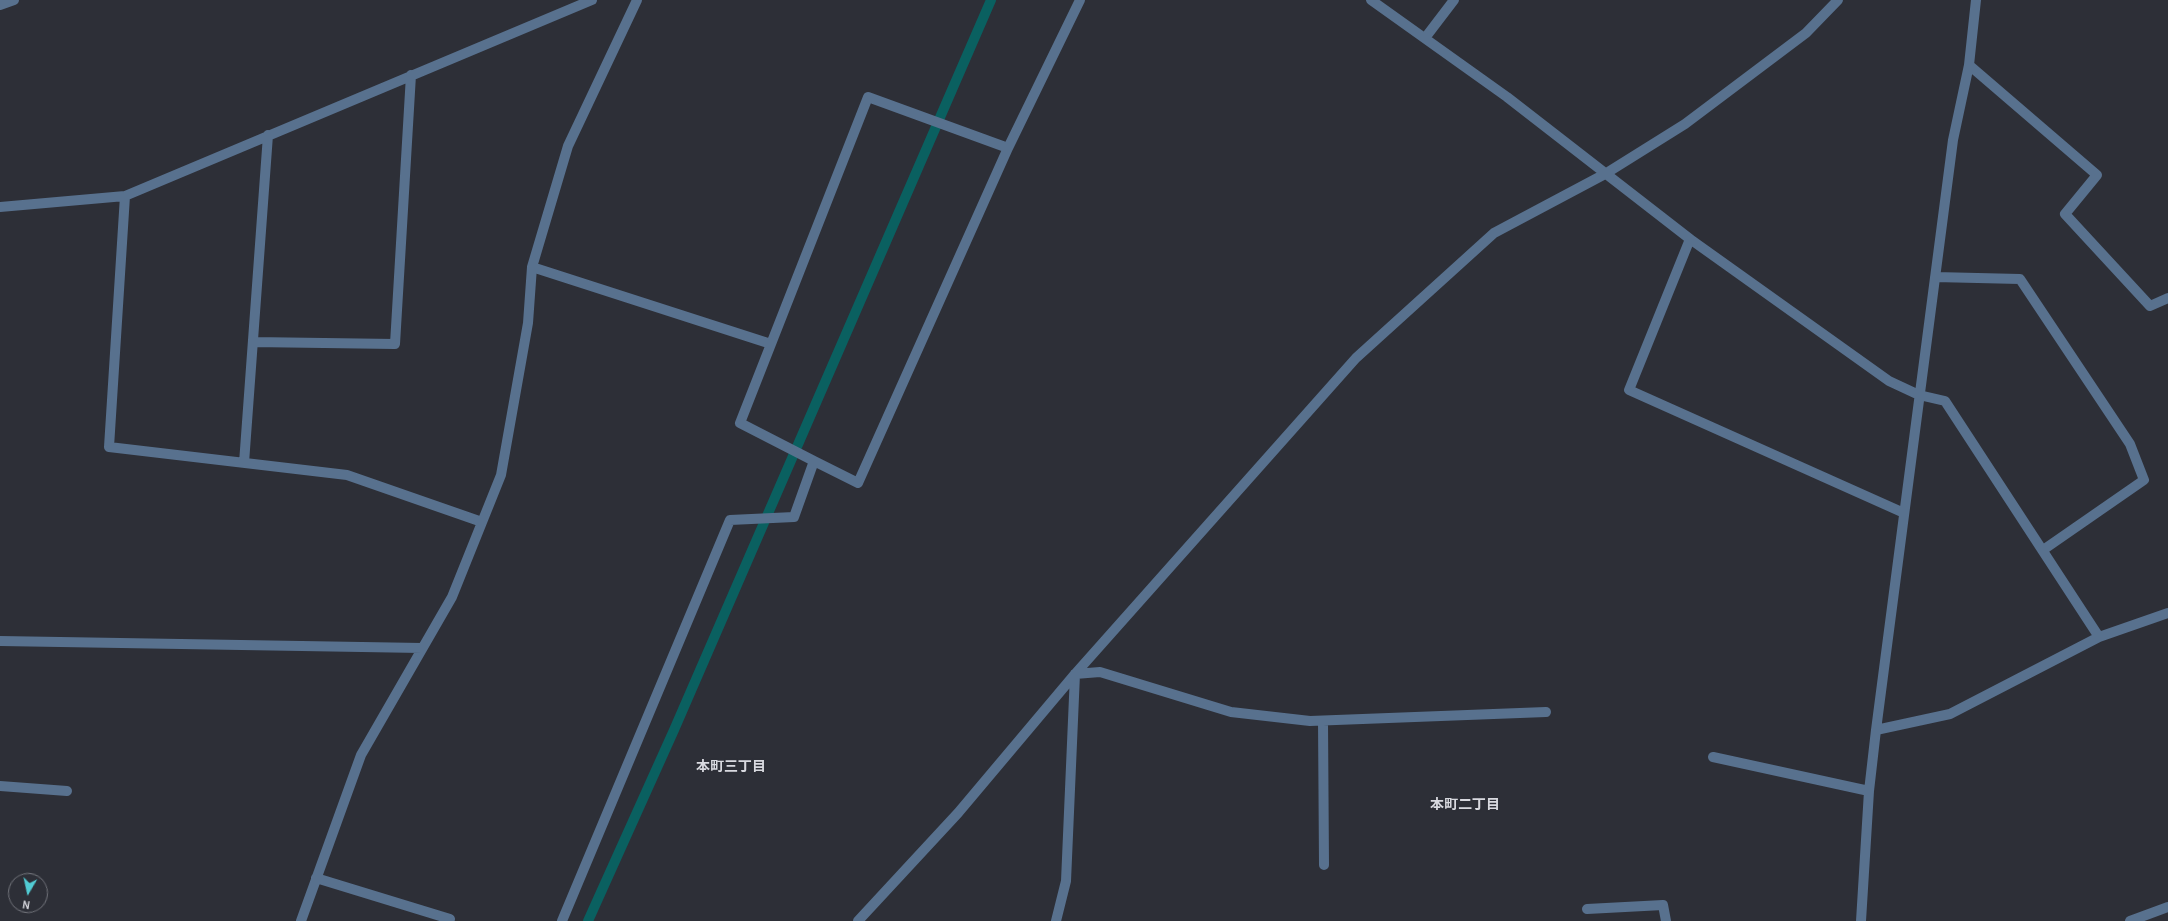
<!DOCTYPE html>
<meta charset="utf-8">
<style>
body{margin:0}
#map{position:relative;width:2168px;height:921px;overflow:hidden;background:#2d2f37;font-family:Karla,sans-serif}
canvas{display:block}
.north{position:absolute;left:8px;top:873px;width:40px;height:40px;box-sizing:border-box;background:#2d2f37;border:1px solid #71737a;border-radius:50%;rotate:189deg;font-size:11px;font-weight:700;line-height:16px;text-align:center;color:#d8d9df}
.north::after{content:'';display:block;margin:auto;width:14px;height:18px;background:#51ccd4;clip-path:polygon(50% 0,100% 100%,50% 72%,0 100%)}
</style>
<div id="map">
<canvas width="2168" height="921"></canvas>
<div class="north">N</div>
</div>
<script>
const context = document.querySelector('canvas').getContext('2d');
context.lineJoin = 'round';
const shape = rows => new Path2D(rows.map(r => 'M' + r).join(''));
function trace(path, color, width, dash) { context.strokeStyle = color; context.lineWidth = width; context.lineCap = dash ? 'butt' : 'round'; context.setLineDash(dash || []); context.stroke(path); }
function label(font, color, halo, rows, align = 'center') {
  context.font = font + ' Karla,"Noto Sans JP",sans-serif'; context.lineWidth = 3.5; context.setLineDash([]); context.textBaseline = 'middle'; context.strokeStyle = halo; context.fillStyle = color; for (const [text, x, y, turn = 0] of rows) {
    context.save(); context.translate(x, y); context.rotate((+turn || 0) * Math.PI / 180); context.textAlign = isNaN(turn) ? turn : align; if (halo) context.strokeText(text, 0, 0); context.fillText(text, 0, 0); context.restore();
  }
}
trace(shape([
 [588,921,674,730,991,0]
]), '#0a6060', 10);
trace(shape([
 [1371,0,1507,97,1690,239,1889,381,1919,395,1945,401,2099,637],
 [0,5,14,0],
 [1425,38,1454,0],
 [1969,65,2097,175,2065,214,2150,306,2168,298],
 [125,196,109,447,347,475,482,522],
 [0,207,125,196,592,0],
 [1690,239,1629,390,1904,513],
 [532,267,771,344],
 [1935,277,2020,279,2130,444,2144,480,2043,550],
 [253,342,395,344,411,75],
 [814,461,740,423,868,97,1008,148],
 [244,463,268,135],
 [0,641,422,648],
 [1323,721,1324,865],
 [1876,730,1950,714,2099,637,2168,613],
 [1713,757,1869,791],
 [0,786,67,791],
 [316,878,450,919],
 [1587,909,1663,905,1666,921],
 [301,921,361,755,452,597,501,475,528,323,532,267,568,146,637,0],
 [562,921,730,520,794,517,814,461,858,483,1008,148,1080,0],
 [858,921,958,813,1075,674,1356,358,1494,233,1605,174,1685,124,1806,33,1838,0],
 [1056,921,1066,881,1075,674,1100,672,1231,712,1310,721,1546,712],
 [1861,921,1869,791,1876,730,1953,140,1969,65,1976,0],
 [2130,921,2168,907]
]), '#58718e', 10);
label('bold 14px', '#d8d9df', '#2d2f37', [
 ["本町三丁目",731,767],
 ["本町二丁目",1465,805]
]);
</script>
